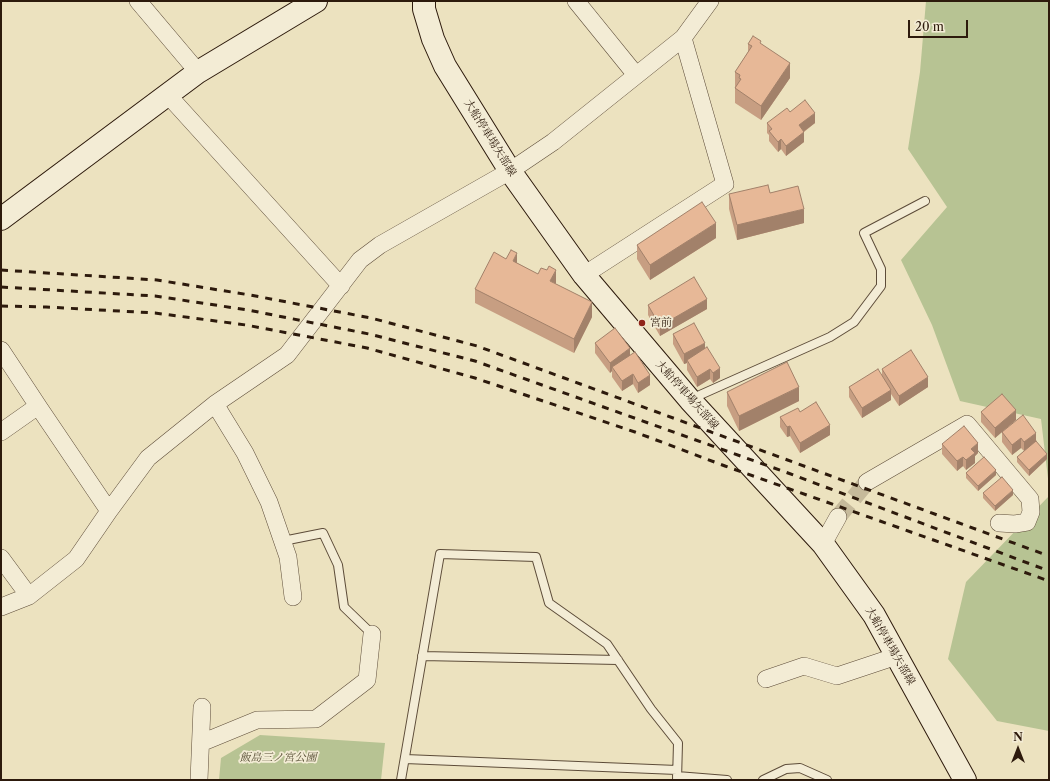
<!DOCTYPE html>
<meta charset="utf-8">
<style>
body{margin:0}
#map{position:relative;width:1050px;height:781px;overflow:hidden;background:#ece2bf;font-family:"Libre Caslon Text",serif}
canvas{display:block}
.frame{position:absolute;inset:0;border:2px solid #2d1a0c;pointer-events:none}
.north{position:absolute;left:998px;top:729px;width:40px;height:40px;-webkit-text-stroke:3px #f3ecd5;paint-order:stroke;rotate:0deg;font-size:11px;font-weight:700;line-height:16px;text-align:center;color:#2d1a0c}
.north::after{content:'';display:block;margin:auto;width:14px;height:18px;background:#2d1a0c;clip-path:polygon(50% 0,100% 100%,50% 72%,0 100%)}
.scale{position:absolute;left:908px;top:20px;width:60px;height:18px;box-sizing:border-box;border:2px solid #2d1a0c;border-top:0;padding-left:5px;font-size:12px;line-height:14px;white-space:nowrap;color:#2d1a0c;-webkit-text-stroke:3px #f3ecd5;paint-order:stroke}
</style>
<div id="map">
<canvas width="1050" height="781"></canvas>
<div class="frame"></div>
<div class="north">N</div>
<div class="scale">20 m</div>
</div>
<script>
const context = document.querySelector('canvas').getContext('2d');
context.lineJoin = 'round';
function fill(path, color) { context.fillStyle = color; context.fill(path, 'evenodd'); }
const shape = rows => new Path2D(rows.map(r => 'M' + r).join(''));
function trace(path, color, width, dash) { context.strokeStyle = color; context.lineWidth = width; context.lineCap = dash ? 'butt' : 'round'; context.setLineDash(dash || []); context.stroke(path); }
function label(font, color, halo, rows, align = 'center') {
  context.font = font + ' "Libre Caslon Text","Noto Serif JP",serif'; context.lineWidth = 3.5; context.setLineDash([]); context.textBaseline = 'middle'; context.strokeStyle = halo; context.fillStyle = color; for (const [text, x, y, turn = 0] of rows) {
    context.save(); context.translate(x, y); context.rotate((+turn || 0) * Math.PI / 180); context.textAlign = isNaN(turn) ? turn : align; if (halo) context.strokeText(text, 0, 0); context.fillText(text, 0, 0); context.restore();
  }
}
fill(shape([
 [926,1,1049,1,1049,487,1041,419,960,401,932,325,901,260,947,207,908,149,920,72],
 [1049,496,1049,731,997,721,948,659,966,582],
 [260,735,385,743,381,780,219,780,221,758]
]), '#b7c393');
trace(shape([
 [838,517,867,482]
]), '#c6ba9b', 17, [17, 8]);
const lane = shape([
 [691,399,830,337,854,322,881,286,881,269,864,233,925,201],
 [283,541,323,533,338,565,344,607,372,634],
 [422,656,618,660],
 [405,759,677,770],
 [677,776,727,780],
 [401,780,440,554,536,557,549,603,607,644,651,709,678,743,677,780],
 [763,780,786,769,800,768,827,780]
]);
const street = shape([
 [138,1,198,72],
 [576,1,636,75],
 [167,94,341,286],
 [584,275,725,184,683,38],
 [1,350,38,406],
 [215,404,245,453,269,502,288,557,293,597],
 [1,432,38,406,109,511,148,458,215,404,287,355,360,260,380,245,510,171,553,142,683,38,710,1],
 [867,482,967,424,1030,499,1031,512,1027,522,1015,524,999,523],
 [823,544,838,517],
 [1,558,29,596],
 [1,607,29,596,76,559,109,511],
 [766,679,804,666,837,676,897,656],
 [201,743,257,720,316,719,367,680,372,634],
 [199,780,202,707]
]);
const secondary = shape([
 [424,1,424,9,433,39,445,66,510,171,584,275,690,400,823,544,874,615,965,780],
 [1,219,198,72,316,1]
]);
trace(lane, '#5d4c39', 10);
trace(street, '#5d4c39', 18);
trace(secondary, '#2d1a0c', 24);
trace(lane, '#f3ecd5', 8);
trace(street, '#f3ecd5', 17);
trace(secondary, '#f3ecd5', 22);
trace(shape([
 [1,270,157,280,250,295,371,318,477,346,1049,556],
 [1,287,155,296,248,310,369,334,475,361,788,473,1049,571],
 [1,306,46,307,155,313,246,325,367,348,475,378,635,432,725,466,1049,581]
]), '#2d1a0c', 3, [7, 7]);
fill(shape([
 [748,44,761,44,790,78,761,120,735,103,735,88,736,87,735,87,735,72,748,52],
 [790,112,815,123,804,132,804,142,786,156,781,149,778,152,769,141,769,135,767,133,767,123],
 [770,193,804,223,737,240,729,209,729,194],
 [716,238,650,280,637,259,637,245],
 [506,259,517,263,556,284,592,317,574,353,475,303,475,289],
 [648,305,707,309,660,336,648,315],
 [673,334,705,349,720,378,713,383,710,379,697,387,687,370,687,363,684,364,673,344],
 [595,343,630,355,650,385,638,393,633,384,622,391,612,377,612,371,610,373,595,353],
 [882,369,928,387,899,406,891,394,891,400,862,418,849,397,849,387,882,375],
 [727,392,799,401,739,431,727,406],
 [800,412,830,435,800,453,790,436,787,437,780,427,780,417],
 [981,412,1016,420,1004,430,1036,442,1047,459,1029,476,1017,462,1017,457,1024,451,1021,448,1012,455,1002,442,1002,432,995,438,981,422],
 [942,444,978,453,975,456,975,463,966,470,963,466,957,471,942,454],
 [966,473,996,475,978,491,966,478],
 [983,493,1013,495,995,511,983,498]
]), '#c79e82');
fill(shape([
 [790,63,790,78,761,120,761,106],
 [815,113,815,123,799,135,799,125],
 [804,132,804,142,786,156,786,146],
 [781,139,781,149,778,152,778,142],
 [804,209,804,223,737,240,737,225],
 [716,223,716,238,650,280,650,265],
 [517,253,517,268,513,261],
 [556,270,556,284,550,281],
 [707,299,707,309,660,336,660,326],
 [592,302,592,317,574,353,574,339],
 [705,343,705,353,687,360,687,363,684,364,684,354],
 [630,348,630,358,612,367,612,371,610,373,610,363],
 [720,368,720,378,713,383,713,373],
 [710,369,710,379,697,387,697,377],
 [633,374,633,384,622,391,622,381],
 [650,375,650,385,638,393,638,383],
 [928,377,928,387,899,406,899,396],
 [799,387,799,401,739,431,739,416],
 [891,390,891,400,862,418,862,408],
 [1016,410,1016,420,995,438,995,428],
 [830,425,830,435,800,453,800,443],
 [790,426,790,436,787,437,787,427],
 [1036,433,1036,443,1024,452,1024,442],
 [1021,438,1021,448,1012,455,1012,445],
 [978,443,978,453,975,456,975,463,966,470,966,460,971,449],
 [1047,454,1047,459,1029,476,1029,470],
 [963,457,963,466,957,471,957,461],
 [996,470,996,475,978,491,978,486],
 [1013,490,1013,495,995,511,995,506]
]), '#a2816a');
const building = shape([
 [753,36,761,41,760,43,790,63,761,106,735,88,741,79,739,78,740,75,735,72,752,46,748,44,753,36],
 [805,100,815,113,799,125,804,132,786,146,781,139,778,142,769,131,772,129,767,123,787,108,790,112,805,100],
 [768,185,770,193,798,186,804,209,737,225,729,194,768,185],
 [702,202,716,223,650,265,637,245,702,202],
 [511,250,517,253,513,261,538,274,541,268,547,270,549,266,556,270,550,281,592,302,574,339,475,289,494,252,506,259,511,250],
 [694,277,707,299,660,326,648,305,694,277],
 [694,323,705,343,684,354,673,334,694,323],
 [615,328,630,348,610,363,595,343,615,328],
 [707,347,720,368,713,373,710,369,697,377,687,360,707,347],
 [911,350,928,377,899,396,882,369,911,350],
 [635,352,650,375,638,383,633,374,622,381,612,367,635,352],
 [787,362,799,387,739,416,727,392,787,362],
 [878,369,891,390,862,408,849,387,878,369],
 [1002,394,1016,410,995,428,981,412,1002,394],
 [816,402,830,425,800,443,790,426,787,427,780,417,798,408,800,412,816,402],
 [1023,415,1036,433,1024,442,1021,438,1012,445,1002,432,1023,415],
 [964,426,978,443,971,449,975,453,966,460,963,457,957,461,942,444,964,426],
 [1036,441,1047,454,1029,470,1017,457,1036,441],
 [984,457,996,470,978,486,966,473,984,457],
 [1002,477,1013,490,995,506,983,493,1002,477]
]);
fill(building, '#e7b897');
trace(building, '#a2816a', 1);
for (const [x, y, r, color] of [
 [642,323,4,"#8f2418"]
]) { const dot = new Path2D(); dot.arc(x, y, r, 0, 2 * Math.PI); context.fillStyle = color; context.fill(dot); trace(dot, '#f3ecd5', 1.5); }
label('11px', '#2d1a0c', '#f3ecd5', [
 ["大船停車場矢部線",490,138,58],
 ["大船停車場矢部線",687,395,48],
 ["大船停車場矢部線",890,646,60]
]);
label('11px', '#2d1a0c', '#f3ecd5', [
 ["宮前",650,323]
], 'left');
label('italic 11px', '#564d34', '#f3ecd5', [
 ["飯島三ノ宮公園",278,758]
]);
</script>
